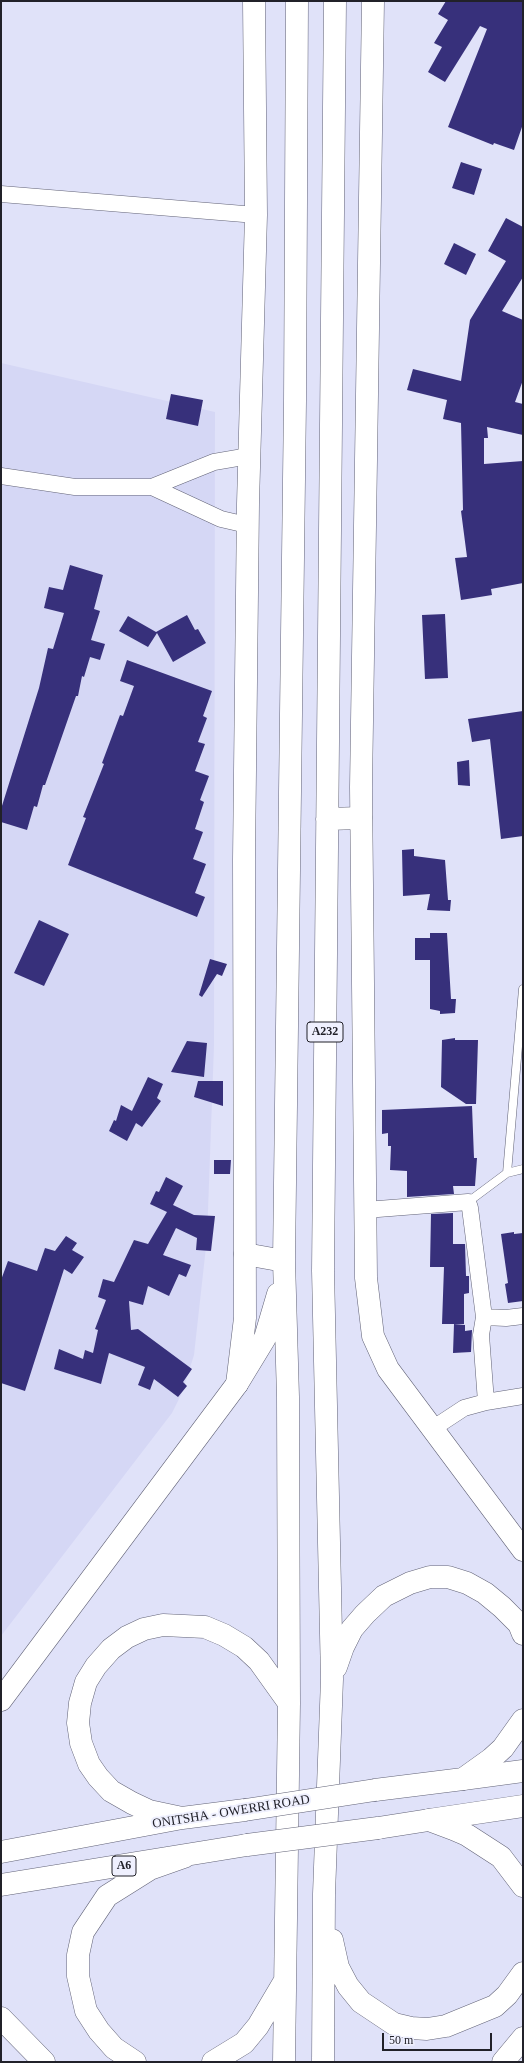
<!DOCTYPE html>
<style>
body{margin:0}
#map{position:relative;width:524px;height:2063px;overflow:hidden;background:#e0e2f9;font-family:Georgia,serif}
canvas{display:block}
.frame{position:absolute;inset:0;border:2px solid #212129;pointer-events:none}
.scale{position:absolute;left:382px;top:2033px;width:110px;height:18px;box-sizing:border-box;border:2px solid #212129;border-top:0;padding-left:5px;font-size:12px;line-height:14px;white-space:nowrap;color:#212129;-webkit-text-stroke:3px #eff0fe;paint-order:stroke}
</style>
<div id="map">
<canvas width="524" height="2063"></canvas>
<div class="frame"></div>
<div class="scale">50 m</div>
</div>
<script>
const context = document.querySelector('canvas').getContext('2d');
context.lineJoin = 'round';
function fill(path, color) { context.fillStyle = color; context.fill(path, 'evenodd'); }
const shape = rows => new Path2D(rows.map(r => 'M' + r).join(''));
function trace(path, color, width, dash) { context.strokeStyle = color; context.lineWidth = width; context.lineCap = dash ? 'butt' : 'round'; context.setLineDash(dash || []); context.stroke(path); }
function label(font, color, halo, rows, align = 'center') {
  context.font = font + ' Georgia,serif'; context.lineWidth = 4; context.setLineDash([]); context.textBaseline = 'middle'; context.strokeStyle = halo; context.fillStyle = color; for (const [text, x, y, turn = 0] of rows) {
    context.save(); context.translate(x, y); context.rotate((+turn || 0) * Math.PI / 180); context.textAlign = isNaN(turn) ? turn : align; if (halo) context.strokeText(text, 0, 0); context.fillText(text, 0, 0); context.restore();
  }
}
fill(shape([
 [1,363,215,412,214,1046,207,1238,194,1355,182,1393,172,1413,1,1636]
]), '#d5d7f5');
fill(shape([
 [446,1,523,1,523,124,514,150,494,143,493,145,448,127,487,29,480,26,445,82,428,72,442,47,434,43,448,20,438,14],
 [461,162,482,169,474,195,452,188],
 [506,218,523,227,523,277,502,311,523,320,523,380,515,402,523,404,523,435,487,427,488,438,484,438,484,464,523,461,523,583,491,589,492,595,461,600,455,558,467,557,461,511,463,510,461,423,443,419,447,400,407,390,413,369,461,381,470,320,506,261,488,251],
 [454,243,476,254,466,275,444,264],
 [171,394,203,400,198,426,166,419],
 [70,565,103,575,94,609,100,611,91,640,105,644,100,660,90,657,84,677,82,676,78,696,76,696,45,785,43,785,37,807,34,806,27,830,1,822,1,809,39,688,48,648,53,649,64,613,44,608,49,587,63,590],
 [445,614,448,678,425,679,422,615],
 [187,615,195,630,198,629,206,643,173,662,157,633,148,647,119,631,128,616,156,632],
 [127,660,212,691,203,716,207,718,198,742,205,744,195,771,209,776,200,800,204,802,195,829,203,832,193,859,206,864,195,893,205,897,197,917,68,865,86,818,83,817,104,764,102,763,120,715,123,716,134,686,120,681],
 [523,711,523,836,501,839,490,739,472,742,468,719],
 [469,760,470,786,458,785,457,762],
 [414,849,414,856,445,860,448,900,451,900,450,911,427,910,430,894,403,896,402,850],
 [39,920,69,934,44,986,14,973],
 [430,933,447,933,451,999,456,999,455,1013,440,1014,440,1011,430,1009,430,960,415,960,415,938,430,938],
 [210,959,227,964,222,976,217,974,202,997,199,995],
 [455,1038,455,1040,478,1040,476,1104,466,1104,441,1087,442,1040],
 [187,1041,207,1043,204,1077,171,1072],
 [148,1077,163,1084,157,1098,161,1101,142,1127,136,1123,127,1141,109,1131,114,1120,116,1121,121,1105,132,1111],
 [198,1081,223,1081,223,1106,194,1097],
 [472,1106,474,1158,477,1158,475,1186,453,1186,454,1194,407,1197,407,1171,390,1170,391,1146,388,1146,388,1133,382,1134,382,1110],
 [214,1160,231,1160,230,1174,214,1174],
 [166,1177,183,1186,173,1205,194,1215,215,1216,211,1251,196,1250,197,1238,176,1228,163,1255,191,1265,186,1277,179,1274,169,1296,148,1286,143,1305,129,1301,131,1330,138,1329,192,1369,183,1382,187,1386,178,1397,154,1379,150,1390,138,1385,145,1367,109,1353,101,1384,54,1369,59,1349,83,1359,85,1350,93,1353,98,1330,95,1329,106,1300,98,1297,103,1279,114,1282,134,1240,148,1244,167,1212,150,1204,156,1191,159,1192],
 [453,1213,453,1244,465,1244,466,1276,469,1276,469,1293,464,1294,464,1324,442,1324,444,1267,430,1267,431,1214],
 [514,1232,514,1234,523,1233,523,1301,508,1303,505,1284,508,1283,501,1234],
 [66,1236,77,1243,72,1250,84,1257,72,1274,64,1269,25,1391,1,1383,1,1280,8,1261,37,1271,45,1248,55,1251],
 [454,1324,465,1325,465,1331,472,1330,471,1352,453,1353]
]), '#37307b');
const service = shape([
 [507,1173,523,989],
 [468,1202,507,1173,523,1169]
]);
const minor = shape([
 [1,194,256,215],
 [1,476,75,487,152,487,214,462,249,456],
 [152,487,221,519,247,525],
 [365,1210,468,1202,470,1208,484,1317],
 [486,1402,481,1335,484,1317,506,1318,523,1316],
 [432,1429,464,1408,486,1402,523,1396]
]);
const secondary = shape([
 [373,1,361,787,366,1278,373,1336,388,1369,523,1550],
 [237,1384,245,1318,244,859,248,504,256,215,254,1],
 [463,1779,523,1771],
 [429,1820,523,1806],
 [503,2062,523,2038]
]);
const trunk = shape([
 [327,819,361,818],
 [245,1254,284,1261],
 [336,1667,343,1647,352,1629,365,1614,384,1596,410,1583,430,1577,448,1577,467,1583,485,1593,502,1607,519,1624,523,1634],
 [1,1700,237,1384,265,1338,278,1294],
 [375,1790,463,1779,491,1759,503,1748,523,1720],
 [182,1818,149,1811,132,1803,111,1791,98,1777,89,1764,81,1743,78,1723,80,1703,86,1682,96,1666,111,1649,127,1637,144,1629,163,1625,205,1627,224,1635,244,1647,259,1661,289,1703],
 [378,1828,429,1820,453,1829,467,1835,501,1857,523,1886],
 [1,1852,182,1818,245,1810],
 [1,1885,247,1845],
 [332,1940,338,1967,348,1986,361,2002,394,2024,411,2028,427,2029,446,2026,495,2006,507,1995,523,1973],
 [1,2018,44,2062],
 [135,2062,114,2048,99,2031,86,2011,78,1976,78,1955,83,1932,107,1896,150,1869,184,1857],
 [213,2062,244,2043,258,2026,284,1982],
 [284,2062,289,1703,288,1397,284,1261,295,401,297,1],
 [323,2062,324,1894,332,1679,323,1270,335,1]
]);
trace(service, '#626377', 9);
trace(minor, '#626377', 17);
trace(secondary, '#626377', 23);
trace(trunk, '#626377', 23);
trace(service, '#fff', 8);
trace(minor, '#fff', 16);
trace(secondary, '#fff', 22);
trace(trunk, '#fff', 22);
const trunkBridge = shape([
 [245,1810,375,1790],
 [247,1845,378,1828]
]);
trace(trunkBridge, '#626377', 23, []);
trace(trunkBridge, '#fff', 22);
for (const [x, y, w] of [
 [325,1032,36],
 [124,1866,24]
]) { const box = new Path2D(); box.roundRect(x - w / 2, y - 10, w, 20, 3); context.fillStyle = '#eff0fe'; context.fill(box); trace(box, '#212129', 1); }
label('bold 12px', '#212129', null, [
 ["A232",325,1032],
 ["A6",124,1866]
]);
label('13px', '#212129', '#eff0fe', [
 ["ONITSHA - OWERRI ROAD",231,1812,-9]
]);
</script>
